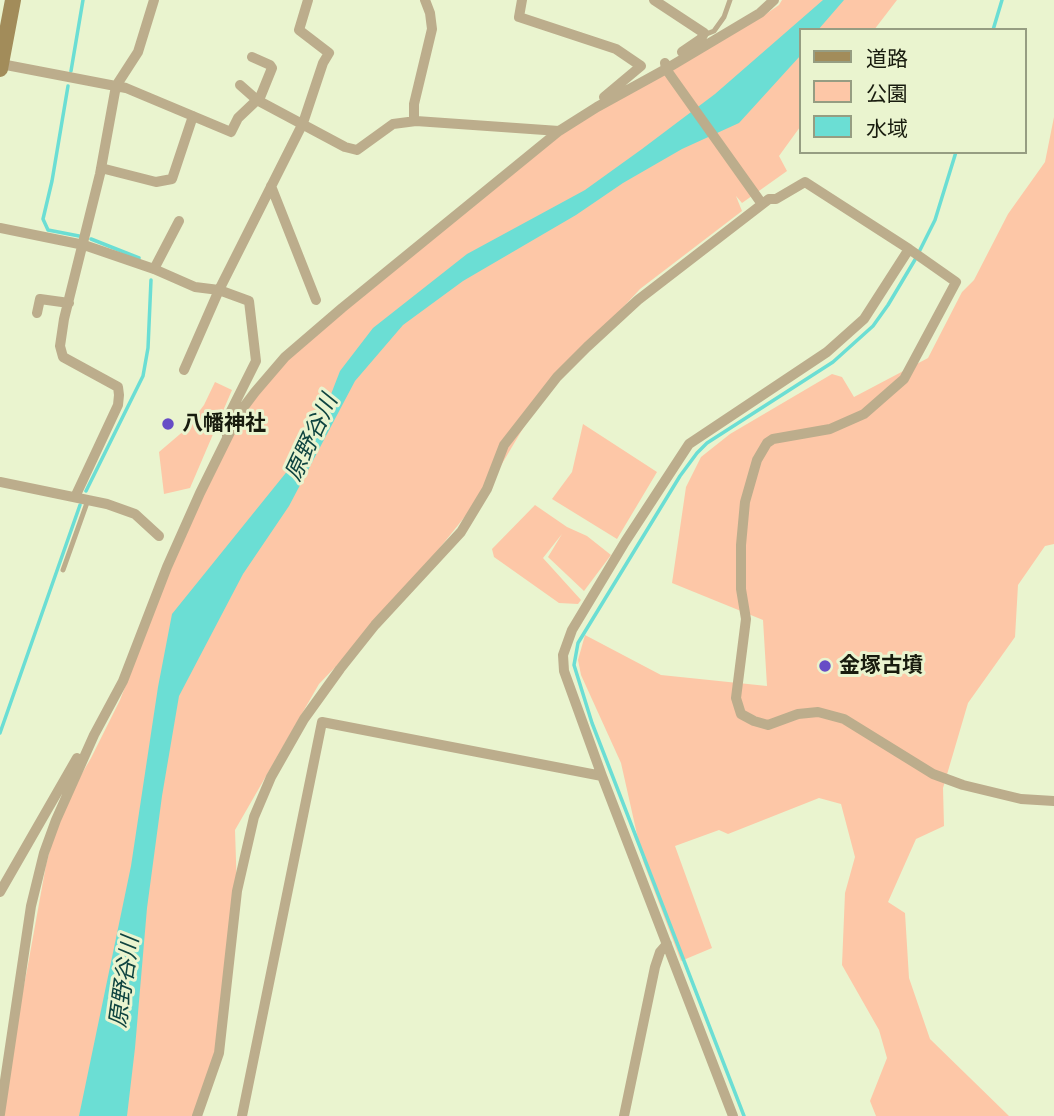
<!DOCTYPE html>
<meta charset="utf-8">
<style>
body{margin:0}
#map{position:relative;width:1054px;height:1116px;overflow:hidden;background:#eaf4cf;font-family:"Open Sans","Noto Sans JP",sans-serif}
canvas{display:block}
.legend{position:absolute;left:799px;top:28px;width:228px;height:126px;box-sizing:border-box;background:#eaf4cf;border:2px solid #969d82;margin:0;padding:9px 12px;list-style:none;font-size:21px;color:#181b0e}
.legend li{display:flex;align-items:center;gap:14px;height:35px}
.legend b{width:35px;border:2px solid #969d82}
</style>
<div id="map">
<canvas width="1054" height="1116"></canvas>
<ul class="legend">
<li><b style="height:9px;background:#a28c5a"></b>道路</li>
<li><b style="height:19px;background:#fdc7a7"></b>公園</li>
<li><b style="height:19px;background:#6bded4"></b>水域</li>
</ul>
</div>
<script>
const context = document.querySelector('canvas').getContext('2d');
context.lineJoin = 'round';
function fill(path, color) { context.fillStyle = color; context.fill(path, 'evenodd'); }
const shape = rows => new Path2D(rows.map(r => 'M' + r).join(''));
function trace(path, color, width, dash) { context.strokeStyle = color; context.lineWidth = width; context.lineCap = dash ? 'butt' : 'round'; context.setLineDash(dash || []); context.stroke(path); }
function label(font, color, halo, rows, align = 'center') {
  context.font = font + ' "Open Sans","Noto Sans JP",sans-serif'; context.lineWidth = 6; context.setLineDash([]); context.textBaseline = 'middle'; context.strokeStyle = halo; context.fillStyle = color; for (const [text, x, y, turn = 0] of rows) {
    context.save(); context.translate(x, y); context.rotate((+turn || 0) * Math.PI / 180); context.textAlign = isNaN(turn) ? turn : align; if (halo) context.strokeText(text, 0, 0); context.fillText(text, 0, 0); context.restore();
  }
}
fill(shape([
 [782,0,897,0,874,30,800,30,800,127,779,156,787,171,742,203,736,196,742,211,640,289,544,393,487,489,390,610,319,684,235,830,237,891,217,1058,198,1116,0,1116,0,1102,27,970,46,865,61,809,91,758,120,700,170,570,224,444,255,392,298,346,559,131,763,16,779,5],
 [1054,117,1054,544,1045,546,1018,585,1015,637,968,703,943,788,944,826,916,839,888,902,905,913,909,978,930,1039,1009,1116,876,1116,870,1101,887,1058,879,1030,842,965,845,893,855,857,841,804,819,798,728,834,719,830,675,846,712,948,681,961,643,861,621,763,581,675,578,660,585,635,661,675,767,686,763,620,672,583,686,487,701,457,730,434,832,374,842,377,854,397,928,358,962,292,974,280,1008,214,1045,162],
 [215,382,232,390,190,488,164,494,159,452,186,429,204,405],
 [583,424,657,472,617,539,552,499,572,472],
 [535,505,567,527,587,536,611,555,584,591,548,557,562,534,543,558,581,600,578,604,559,603,494,557,492,549]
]), '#fdc7a7');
fill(shape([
 [823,0,844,0,818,30,800,30,800,56,739,123,682,149,623,183,576,215,463,281,403,325,355,381,289,506,243,574,179,696,162,796,147,908,135,1048,127,1116,79,1116,131,866,158,687,172,614,314,438,340,371,373,328,467,254,585,190,642,149,715,94]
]), '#6bded4');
trace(shape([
 [993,30,1002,0],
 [71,71,83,0],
 [68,86,52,181,43,219,48,230,79,236],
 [91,239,139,258],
 [919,252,935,220,956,152],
 [86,491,143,376,148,348,151,280],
 [0,733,80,505],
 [744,1116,592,723,574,665,578,643,680,476,697,453,707,443,833,362,873,326,888,305,916,258]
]), '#6bded4', 3.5);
trace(shape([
 [704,35,714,31,724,17,730,0],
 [63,570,88,500]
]), '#bcad8c', 5);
trace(shape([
 [522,0,519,17,616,49,641,66,604,97],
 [654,0,704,33,701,39,682,52],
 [252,57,270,65,272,68,259,100],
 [665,63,666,69,673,79,762,204],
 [1,64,126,88,231,132,238,118,257,100,345,147,357,150,393,124,416,121,559,131],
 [240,85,257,100],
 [414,121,414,104,432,29,430,13,425,0],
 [101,168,156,182,172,179,193,116],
 [271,186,316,300],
 [0,228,84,245,154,269,195,287,219,290,249,301,256,361,227,419,227,436],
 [154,269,179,221],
 [37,313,40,299,69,303],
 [184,370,219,290,303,123,323,63,329,53,299,30,308,0],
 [0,482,107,504,135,514,159,536],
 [75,497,118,405,119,395,118,387,63,357,60,346,64,319,100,174,116,86,138,52,154,0],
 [0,892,77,758],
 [0,1114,31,906,44,853,56,820,94,735,123,681,167,567,200,493,240,412,255,392,285,357,342,308,559,131,597,107,666,69,760,13,774,0],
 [197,1116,219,1053,237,891,254,817,271,777,304,719,340,669,375,625,461,532,487,489,504,445,557,377,587,347,638,300,769,199,776,199,805,182,909,249,956,282,904,379,864,414,830,429,773,439,767,443,757,460,745,502,741,545,741,589,746,619,736,698,741,714,754,721,768,725,798,714,818,712,844,719,933,774,963,785,1021,799,1054,801],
 [242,1116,322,722,602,776],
 [624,1116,655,967,660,952,667,944],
 [733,1116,602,776,564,671,563,655,572,630,625,542,689,444,827,352,864,319,909,249]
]), '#bcad8c', 10);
trace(shape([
 [0,69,13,0]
]), '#a28c5a', 16);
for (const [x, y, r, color] of [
 [168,424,7,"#674dc6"],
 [825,666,7,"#674dc6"]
]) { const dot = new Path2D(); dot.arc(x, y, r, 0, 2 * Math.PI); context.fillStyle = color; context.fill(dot); trace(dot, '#eaf4cf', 2.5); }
label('bold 21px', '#181b0e', '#eaf4cf', [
 ["八幡神社",182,424],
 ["金塚古墳",839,666]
], 'left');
label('italic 23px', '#0f4440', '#eaf4cf', [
 ["原野谷川",312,438,-65],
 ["原野谷川",125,982,-82]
]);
</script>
